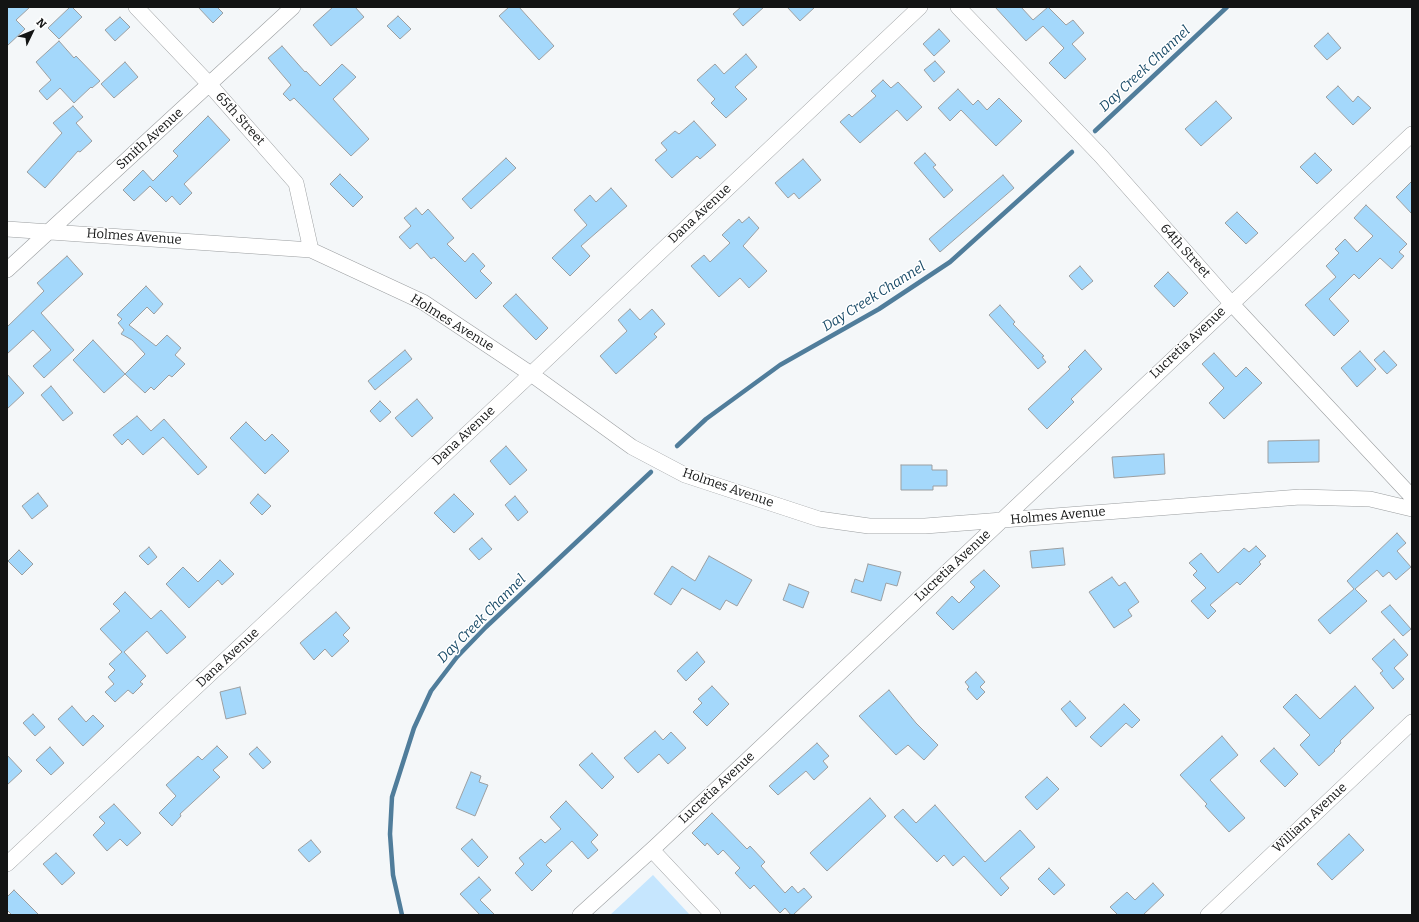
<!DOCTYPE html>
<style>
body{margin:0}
#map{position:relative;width:1419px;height:922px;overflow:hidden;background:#f4f7f9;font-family:Bitter,serif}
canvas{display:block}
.frame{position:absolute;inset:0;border:8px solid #131414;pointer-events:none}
.north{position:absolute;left:12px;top:12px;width:40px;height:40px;-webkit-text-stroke:3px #fff;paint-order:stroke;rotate:47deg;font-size:11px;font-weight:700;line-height:16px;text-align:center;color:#131414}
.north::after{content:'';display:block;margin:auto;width:14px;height:18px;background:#131414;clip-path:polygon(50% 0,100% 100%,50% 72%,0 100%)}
</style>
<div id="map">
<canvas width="1419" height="922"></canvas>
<div class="frame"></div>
<div class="north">N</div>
</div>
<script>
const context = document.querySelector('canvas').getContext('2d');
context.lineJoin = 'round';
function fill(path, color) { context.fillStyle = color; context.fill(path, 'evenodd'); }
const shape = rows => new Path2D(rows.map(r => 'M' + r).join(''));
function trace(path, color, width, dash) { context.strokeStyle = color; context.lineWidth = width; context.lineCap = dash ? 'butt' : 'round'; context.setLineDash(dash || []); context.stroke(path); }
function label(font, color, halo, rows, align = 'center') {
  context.font = font + ' Bitter,serif'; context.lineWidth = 3; context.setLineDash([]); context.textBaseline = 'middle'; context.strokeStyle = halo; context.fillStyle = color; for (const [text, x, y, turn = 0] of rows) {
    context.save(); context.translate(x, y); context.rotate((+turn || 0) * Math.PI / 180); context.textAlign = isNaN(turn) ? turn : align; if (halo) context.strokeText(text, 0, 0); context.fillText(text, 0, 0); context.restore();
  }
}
fill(shape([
 [653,875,690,915,610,915]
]), '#c6e6fe');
trace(shape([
 [1095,131,1227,7],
 [677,446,706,419,780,365,879,309,950,262,1072,152],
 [402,915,393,875,390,834,392,797,414,728,431,691,457,657,486,627,651,472]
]), '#507d9b', 4.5);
const building = shape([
 [7,7,30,7,16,20,25,29,7,46,7,7],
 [70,7,72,7,82,17,59,39,48,28,70,7],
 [198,7,217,7,223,13,213,23,198,7],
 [333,7,355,7,364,17,331,46,313,25,333,7],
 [509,7,519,7,554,46,539,60,499,16,509,7],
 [741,7,764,7,743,26,733,14,741,7],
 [787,7,815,7,800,21,787,7],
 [995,7,1021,7,1033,20,1048,7,1066,25,1073,20,1084,33,1072,44,1086,59,1065,79,1049,63,1064,48,1043,26,1026,41,995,7],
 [398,16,411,29,400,39,387,26,398,16],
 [120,17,130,27,115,41,105,30,120,17],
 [939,29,950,41,934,56,923,44,939,29],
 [1328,33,1341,48,1327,60,1314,46,1328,33],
 [59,41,74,58,76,56,100,81,92,88,91,87,74,103,60,88,47,100,39,91,51,80,36,62,59,41],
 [282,46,305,72,306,71,320,86,342,64,356,77,333,99,369,139,351,156,294,98,290,101,283,94,291,85,268,58,282,46],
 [746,54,757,67,735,87,747,99,726,118,711,103,715,99,697,80,715,64,724,74,746,54],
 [935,61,945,72,934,82,924,70,935,61],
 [125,62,138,77,114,98,101,84,125,62],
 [883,80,891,88,898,82,922,107,907,121,897,110,860,143,840,122,849,114,852,117,876,96,871,91,883,80],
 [1338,86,1353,102,1358,96,1371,108,1353,125,1326,97,1338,86],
 [958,89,973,105,978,100,987,110,999,98,1022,121,996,146,961,110,950,121,938,108,958,89],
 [1216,101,1232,118,1201,146,1185,129,1216,101],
 [73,106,83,117,76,123,92,141,80,152,78,151,45,188,27,172,62,133,53,123,73,106],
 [208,116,230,140,184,184,192,193,180,205,172,196,166,202,150,186,134,201,123,190,143,170,153,181,178,156,173,151,208,116],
 [694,121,716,145,700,159,697,156,672,178,655,160,667,150,661,143,675,131,679,134,694,121],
 [925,153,936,165,933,167,953,190,944,198,914,163,925,153],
 [1315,153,1332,170,1317,184,1300,167,1315,153],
 [506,158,516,168,471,209,462,199,506,158],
 [803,159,821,180,799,199,794,193,788,198,775,183,803,159],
 [340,174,363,197,353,207,330,184,340,174],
 [1003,175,1014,188,940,252,929,239,1003,175],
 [1412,181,1412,214,1396,197,1412,181],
 [611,188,627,206,581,246,590,256,570,276,552,258,587,225,574,210,590,195,596,202,611,188],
 [1366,205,1407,244,1399,252,1404,256,1392,269,1380,258,1359,279,1354,274,1329,299,1349,321,1334,336,1305,305,1336,277,1326,266,1339,253,1335,249,1345,239,1357,252,1373,236,1354,218,1366,205],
 [416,208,422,215,428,209,454,238,447,244,465,262,473,253,485,266,480,271,492,283,476,299,434,257,431,259,417,243,410,249,399,237,411,226,404,218,416,208],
 [1237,212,1258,233,1246,244,1225,223,1237,212],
 [749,217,759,228,743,246,767,271,749,288,740,278,719,297,691,266,704,255,710,262,730,243,722,235,739,219,742,223,749,217],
 [67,256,83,274,41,313,74,350,44,378,33,366,51,350,33,330,7,354,7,327,44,291,37,283,67,256],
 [1080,266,1093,281,1082,290,1069,276,1080,266],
 [1168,272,1188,293,1174,307,1154,286,1168,272],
 [146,286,163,304,154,314,147,307,129,325,156,346,167,335,181,348,175,355,185,364,172,377,169,375,154,390,151,387,145,393,125,374,145,354,132,340,121,334,124,330,118,323,122,319,117,315,146,286],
 [516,294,548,328,536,340,503,306,516,294],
 [1000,305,1015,322,1013,324,1044,356,1042,357,1046,362,1038,369,989,315,1000,305],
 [630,309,640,320,652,309,665,324,654,334,657,337,616,374,600,356,627,331,618,320,630,309],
 [93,340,125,374,104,393,73,360,93,340],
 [405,350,412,359,375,390,368,381,405,350],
 [1085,350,1102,369,1071,399,1074,402,1047,429,1028,409,1070,369,1068,367,1085,350],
 [1360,351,1376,369,1357,387,1341,368,1360,351],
 [1384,351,1397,365,1387,374,1374,360,1384,351],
 [1214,353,1236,377,1246,367,1262,383,1224,419,1209,403,1224,388,1202,364,1214,353],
 [7,374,24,393,7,409,7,374],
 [51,386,73,413,63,421,41,395,51,386],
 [417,399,433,418,412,437,395,418,417,399],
 [380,401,391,412,380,422,370,411,380,401],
 [137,416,151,431,164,419,207,467,198,475,163,437,143,455,128,439,122,445,113,435,137,416],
 [246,422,265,441,272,434,289,451,265,474,230,438,246,422],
 [1319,440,1319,462,1268,463,1268,441,1319,440],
 [506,446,527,470,510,485,490,461,506,446],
 [1164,454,1165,474,1114,478,1112,457,1164,454],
 [901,465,932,465,932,470,947,470,947,486,933,486,933,490,901,490,901,465],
 [38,493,48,506,32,519,22,506,38,493],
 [258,494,271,506,262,515,250,503,258,494],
 [454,494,474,514,454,533,434,513,454,494],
 [515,496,528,512,518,521,505,505,515,496],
 [1397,533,1406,543,1397,551,1411,567,1396,580,1389,572,1383,577,1377,570,1355,589,1367,601,1330,634,1318,620,1354,589,1347,581,1397,533],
 [482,538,492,549,479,560,469,549,482,538],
 [1256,546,1266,556,1259,562,1261,564,1240,585,1237,582,1210,605,1216,611,1208,619,1191,601,1206,588,1193,575,1197,571,1189,563,1201,553,1218,573,1244,548,1249,552,1256,546],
 [149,547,157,557,148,565,139,556,149,547],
 [1063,548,1065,565,1032,568,1030,551,1063,548],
 [19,550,33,564,22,575,8,561,19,550],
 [709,556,752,580,737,606,726,600,720,610,682,588,671,605,654,594,672,566,695,581,709,556],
 [220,560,234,574,222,585,218,580,189,608,166,584,183,567,198,582,220,560],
 [868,564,901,572,897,586,886,583,881,601,851,592,855,579,863,582,868,564],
 [984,570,1000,586,953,630,936,613,952,596,959,603,975,587,970,582,984,570],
 [1112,577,1119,586,1125,582,1139,602,1128,610,1132,616,1114,628,1089,592,1112,577],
 [789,584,809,592,803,608,783,600,789,584],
 [125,592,151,619,161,610,186,637,167,654,147,631,124,652,146,676,140,682,143,684,133,694,128,690,115,702,105,692,114,684,108,677,115,670,109,664,122,652,100,629,120,611,113,604,125,592],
 [1390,605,1411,629,1403,636,1381,612,1390,605],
 [336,612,350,628,343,635,349,641,332,657,325,649,314,660,300,643,336,612],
 [1394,639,1408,655,1394,668,1404,679,1393,689,1380,673,1383,671,1372,659,1394,639],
 [697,652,705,662,686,681,677,671,697,652],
 [976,672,985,682,980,687,985,692,977,700,967,689,969,687,965,682,976,672],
 [712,686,729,704,707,726,693,712,702,703,698,699,712,686],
 [1355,686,1374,708,1340,741,1341,743,1334,750,1335,751,1319,766,1300,745,1310,735,1283,707,1296,694,1320,719,1355,686],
 [240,687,246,714,226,719,220,692,240,687],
 [889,690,916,723,938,745,924,760,908,745,896,755,859,716,889,690],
 [1070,701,1086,718,1076,727,1061,709,1070,701],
 [1124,704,1140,720,1132,728,1126,723,1101,747,1090,737,1124,704],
 [72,706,86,722,93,715,104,726,83,746,58,719,72,706],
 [33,714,45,727,35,736,23,723,33,714],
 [655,731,663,740,671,732,686,748,668,764,659,754,638,773,624,758,655,731],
 [1222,736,1238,755,1210,780,1245,818,1229,832,1205,806,1207,804,1180,775,1222,736],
 [817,743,829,756,823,761,828,767,814,780,806,771,778,795,769,786,817,743],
 [217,746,228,757,213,770,220,777,180,814,181,816,172,826,159,813,176,796,166,785,198,756,202,760,217,746],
 [50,747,64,763,51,775,36,760,50,747],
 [257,747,271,762,263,769,249,754,257,747],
 [1274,748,1298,774,1285,787,1260,761,1274,748],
 [592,753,614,777,602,789,579,765,592,753],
 [7,755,22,771,7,785,7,755],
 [471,772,481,776,479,782,488,785,475,816,456,808,471,772],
 [1047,777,1059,789,1037,810,1025,797,1047,777],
 [870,798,886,816,827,871,810,853,870,798],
 [566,801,598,835,591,842,598,850,588,859,572,841,546,865,552,871,532,891,515,873,524,864,519,858,541,839,545,843,561,829,550,817,566,801],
 [114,804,141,833,127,846,120,839,107,851,93,835,105,823,99,817,114,804],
 [935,805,985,862,1020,830,1035,847,1000,878,1009,888,1001,896,964,856,953,866,944,855,937,862,894,817,903,809,916,823,935,805],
 [712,813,747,849,750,846,765,862,761,866,785,893,792,886,798,893,804,888,812,897,793,915,791,915,785,908,780,913,754,885,750,889,735,873,740,868,723,850,718,855,707,843,705,846,692,833,712,813],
 [1349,834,1364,850,1332,880,1317,864,1349,834],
 [472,839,488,857,478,867,461,849,472,839],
 [311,840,321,852,309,862,298,850,311,840],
 [56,853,75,873,62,885,43,864,56,853],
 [1049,868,1065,885,1054,895,1038,879,1049,868],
 [479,877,491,890,480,900,495,915,480,915,460,894,479,877],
 [1153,883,1164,895,1143,915,1118,915,1110,907,1127,892,1135,900,1153,883],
 [14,890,39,915,12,915,7,910,7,897,14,890]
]);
fill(building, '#a4d8fb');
trace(building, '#9c9fa1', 1);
const minor = shape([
 [136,7,210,85,296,183,311,250],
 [958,7,1101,156,1231,303,1412,497],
 [7,229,311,250,423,302,531,374,632,447,685,475,819,519,869,526,925,526,1300,497,1370,499,1412,509],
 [7,270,293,7],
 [652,850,713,915],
 [7,864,531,374,920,7],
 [580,915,656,846,1412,134],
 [1208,915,1412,722]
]);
trace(minor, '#9b9ea0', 16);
trace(minor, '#fff', 15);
label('13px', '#131414', '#fff', [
 ["65th Street",240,119,48],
 ["Smith Avenue",150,139,-42],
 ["Dana Avenue",700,214,-43],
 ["Holmes Avenue",134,237,4],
 ["64th Street",1185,251,48],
 ["Holmes Avenue",452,323,32],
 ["Lucretia Avenue",1188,343,-43],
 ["Dana Avenue",464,436,-43],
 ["Holmes Avenue",728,488,19],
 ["Holmes Avenue",1058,516,-5],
 ["Lucretia Avenue",953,566,-43],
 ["Dana Avenue",228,658,-43],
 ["Lucretia Avenue",717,788,-43],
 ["William Avenue",1310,818,-43]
]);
label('italic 14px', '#184a67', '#fff', [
 ["Day Creek Channel",1145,69,-43],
 ["Day Creek Channel",874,297,-32],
 ["Day Creek Channel",482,619,-45]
]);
</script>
